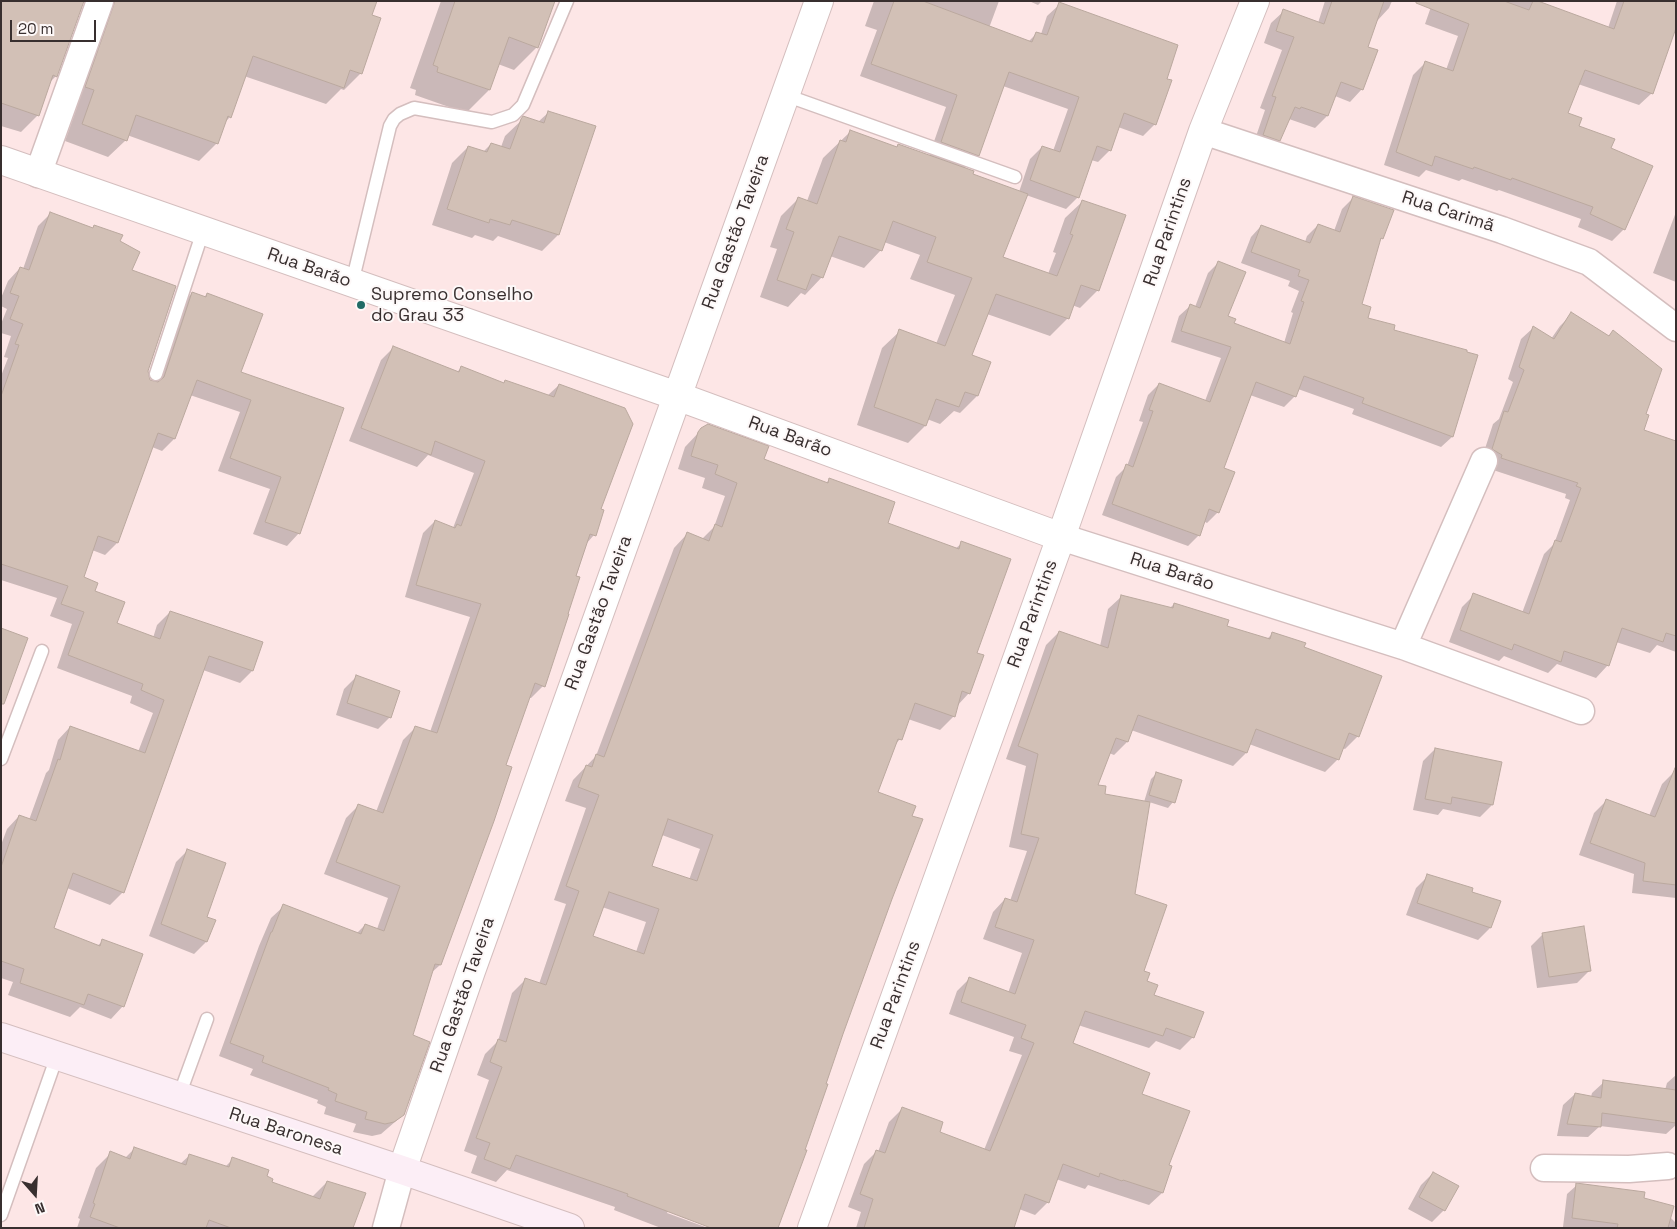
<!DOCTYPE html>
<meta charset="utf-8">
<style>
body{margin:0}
#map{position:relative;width:1677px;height:1229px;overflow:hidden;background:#fde6e6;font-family:"Space Grotesk",sans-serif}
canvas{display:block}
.frame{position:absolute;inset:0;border:2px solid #382f2f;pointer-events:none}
.north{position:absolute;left:10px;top:1169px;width:50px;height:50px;-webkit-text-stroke:4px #fdf8f8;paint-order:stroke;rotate:161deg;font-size:14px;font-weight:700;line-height:20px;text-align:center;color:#382f2f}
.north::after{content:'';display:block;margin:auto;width:18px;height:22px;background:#382f2f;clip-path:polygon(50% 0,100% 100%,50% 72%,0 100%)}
.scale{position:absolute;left:10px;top:20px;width:86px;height:22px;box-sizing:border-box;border:2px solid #382f2f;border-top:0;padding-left:6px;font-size:15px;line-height:18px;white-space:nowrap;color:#382f2f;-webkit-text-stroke:4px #fdf8f8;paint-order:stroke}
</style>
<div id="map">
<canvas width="1677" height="1229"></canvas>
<div class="frame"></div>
<div class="north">N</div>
<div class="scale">20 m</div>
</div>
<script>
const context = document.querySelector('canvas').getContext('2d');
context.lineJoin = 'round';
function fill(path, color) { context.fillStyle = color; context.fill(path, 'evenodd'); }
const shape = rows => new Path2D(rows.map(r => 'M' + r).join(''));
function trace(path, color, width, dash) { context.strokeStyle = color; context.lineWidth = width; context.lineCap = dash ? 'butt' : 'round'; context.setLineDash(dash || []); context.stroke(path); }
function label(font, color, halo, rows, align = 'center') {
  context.font = font + ' "Space Grotesk",sans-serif'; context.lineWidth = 4; context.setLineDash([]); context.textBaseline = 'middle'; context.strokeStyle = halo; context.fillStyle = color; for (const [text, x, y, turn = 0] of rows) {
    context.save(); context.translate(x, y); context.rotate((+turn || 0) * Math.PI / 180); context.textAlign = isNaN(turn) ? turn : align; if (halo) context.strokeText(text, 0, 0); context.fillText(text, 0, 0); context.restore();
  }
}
fill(shape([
 [1,1,376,1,371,16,361,73,344,90,341,89,326,104,244,76,230,117,224,123,217,143,199,161,127,135,126,140,108,157,65,141,77,107,69,104,88,4,82,3,56,76,49,83,38,115,21,132,1,126],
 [441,1,554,1,537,47,514,70,498,64,489,90,466,113,415,95,416,90,410,88],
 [874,1,999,1,989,28,1028,42,1037,33,1041,34,1047,16,1060,4,1165,79,1155,124,1143,136,1118,127,1110,150,1098,162,1091,160,1078,197,1066,209,1026,195,1002,258,1048,274,1056,253,1053,252,1065,218,1083,201,1098,290,1080,308,1072,305,1068,318,1050,336,987,314,971,356,977,396,960,413,954,411,940,424,927,419,925,426,908,443,857,425,882,348,900,331,936,344,955,295,910,279,920,255,884,242,881,250,864,268,830,256,822,277,805,295,801,293,788,307,760,297,777,249,770,247,781,216,799,198,807,201,823,158,850,132,896,148,898,145,929,156,946,107,860,76,877,30,865,26],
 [1003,86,1068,109,1053,151,1042,147,1030,159,1019,192,972,175,964,169,978,155],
 [1029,1,1042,1,1038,5],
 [1325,1,1392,1,1389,8,1377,21,1366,48,1362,89,1350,102,1335,96,1327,116,1315,128,1289,119,1279,140,1267,153,1252,148,1265,110,1260,108,1282,50,1264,43,1271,23,1284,11,1318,23],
 [1433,1,1535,1,1608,28,1617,1,1676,1,1652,93,1639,105,1578,84,1566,113,1578,127,1610,149,1624,229,1612,241,1578,227,1581,219,1499,190,1497,191,1462,179,1459,181,1426,170,1419,177,1384,165,1413,75,1426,62,1446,70,1458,36,1425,24],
 [549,112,558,235,542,251,498,236,493,241,475,235,472,238,432,225,452,163,468,147,483,152,491,144,501,147,505,136,524,118,538,122],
 [1353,198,1382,238,1379,241,1360,305,1366,319,1392,331,1452,437,1441,447,1352,414,1354,409,1298,389,1295,396,1284,407,1250,395,1222,469,1218,512,1207,523,1203,521,1199,535,1188,546,1102,515,1116,477,1127,466,1143,422,1139,421,1148,395,1159,384,1205,401,1221,358,1171,342,1179,316,1190,306,1195,307,1208,273,1219,262,1227,317,1233,323,1284,343,1293,313,1291,312,1299,291,1288,286,1290,281,1241,263,1251,237,1261,226,1305,242,1307,236,1318,225,1334,231,1342,209],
 [1676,212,1676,282,1653,273],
 [50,214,119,242,131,271,149,381,154,382,180,306,192,293,204,297,207,294,240,373,342,409,299,533,287,546,253,534,270,489,218,471,240,412,190,395,174,439,162,451,152,447,117,543,105,555,92,550,82,578,94,592,116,624,153,638,157,625,170,612,252,671,240,683,203,670,123,892,110,905,67,888,52,929,97,946,103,941,123,1006,111,1019,80,1007,70,1017,8,995,13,982,1,978,1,845,7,829,19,816,29,820,46,773,49,770,58,740,70,727,138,752,153,713,130,703,132,696,57,668,72,624,50,616,57,598,1,580,1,376,8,358,4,357,11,336,1,333,1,324,7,309,1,306,1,298,8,281,20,268,23,269,38,226],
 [1572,314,1608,336,1613,332,1644,415,1642,431,1676,442,1676,652,1657,645,1650,653,1616,642,1607,666,1596,678,1557,664,1548,673,1504,656,1499,661,1449,642,1462,607,1474,595,1522,613,1544,554,1554,544,1570,500,1565,498,1566,494,1490,469,1481,461,1493,424,1499,419,1513,382,1508,379,1521,339,1533,328,1551,339,1560,326],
 [393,348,457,372,462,367,503,384,547,396,559,385,599,510,594,535,586,544,543,686,531,698,529,698,505,766,493,820,440,965,431,973,411,1036,403,1115,381,1134,372,1136,353,1132,356,1124,324,1114,326,1107,317,1103,318,1100,250,1075,253,1069,219,1056,259,946,271,918,284,906,357,933,365,925,377,929,388,898,324,874,346,818,359,805,376,812,403,740,416,727,430,732,470,617,405,597,423,533,435,521,453,528,474,473,428,455,417,467,349,441,381,360],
 [702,429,762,460,826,483,830,479,886,524,955,549,962,543,975,653,969,693,957,706,953,717,940,730,908,719,900,739,894,746,668,1211,667,1213,708,1228,661,1228,614,1210,615,1207,507,1170,496,1182,471,1173,477,1156,464,1151,489,1080,477,1075,485,1054,498,1041,512,993,526,979,539,984,566,904,554,900,586,808,565,801,573,780,596,756,674,548,687,534,702,539,714,527,725,496,702,488,705,478,678,469,685,447],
 [662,835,700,849,689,880,650,866],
 [602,907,646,922,636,952,592,937],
 [1121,597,1170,608,1174,604,1225,627,1266,640,1273,633,1302,648,1358,736,1345,749,1342,748,1338,759,1325,772,1249,744,1246,753,1233,766,1131,730,1127,742,1114,755,1109,753,1096,786,1103,795,1144,802,1151,779,1157,773,1173,802,1168,808,1149,802,1133,894,1142,971,1145,981,1153,995,1193,1037,1180,1050,1156,1041,1149,1048,1078,1025,1072,1044,1141,1095,1167,1166,1162,1193,1149,1205,1088,1185,1085,1189,1056,1179,1048,1202,1035,1215,1019,1209,1012,1228,856,1228,861,1212,848,1207,864,1164,876,1152,878,1152,889,1122,902,1109,938,1133,984,1150,1022,1055,1009,1051,1014,1037,949,1014,957,991,969,979,1008,993,1022,953,983,939,993,912,1005,899,1010,901,1027,851,1009,847,1026,766,1006,759,1046,645,1059,632,1100,646,1108,609],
 [356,677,390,717,378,729,336,715,344,689],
 [1435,749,1492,805,1480,817,1443,809,1438,815,1413,810,1423,761],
 [1674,772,1676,772,1676,822,1663,854,1676,855,1676,898,1632,893,1634,874,1579,855,1594,813,1606,801,1649,816,1662,784],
 [188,850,205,918,206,942,194,954,149,936,176,862],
 [1428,876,1471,893,1499,902,1490,928,1478,940,1406,915,1416,888],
 [1543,934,1589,971,1577,983,1537,988,1531,946],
 [1676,1075,1676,1125,1666,1134,1600,1126,1588,1137,1557,1136,1563,1105,1575,1094,1591,1097,1592,1093,1604,1082,1665,1090,1667,1083],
 [135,1148,180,1164,190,1155,225,1167,233,1159,265,1177,271,1182,312,1197,327,1182,352,1228,77,1228,80,1219,78,1218,96,1168,111,1153,125,1158],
 [1433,1173,1444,1210,1432,1222,1408,1209,1421,1185],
 [1577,1185,1643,1199,1670,1217,1676,1223,1676,1228,1563,1227,1567,1194]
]), '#0003');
const building = shape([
 [1,1,84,1,57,77,53,75,39,116,1,103,1,1],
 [115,1,377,1,372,15,381,18,362,74,350,70,344,88,253,56,231,118,228,116,218,144,136,115,127,141,82,124,94,90,85,87,115,1],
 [455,1,555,1,538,48,509,37,490,90,437,72,438,67,433,65,455,1],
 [894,1,923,1,1032,42,1036,32,1047,35,1059,2,1178,45,1167,79,1172,80,1156,125,1124,113,1111,151,1097,146,1079,198,1030,180,1042,146,1060,152,1079,97,1009,72,979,156,941,142,957,95,871,64,894,1],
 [1332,1,1384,1,1368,47,1378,50,1363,90,1341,82,1328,116,1301,107,1300,109,1295,107,1280,141,1263,135,1276,97,1272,96,1294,37,1276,31,1283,9,1324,24,1332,1],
 [1416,1,1504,1,1529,10,1533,1,1538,1,1614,29,1624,1,1676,1,1676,28,1653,94,1585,70,1568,113,1582,118,1579,126,1615,139,1611,148,1653,166,1625,230,1590,214,1593,207,1512,178,1511,180,1474,167,1473,169,1435,156,1432,166,1396,152,1425,61,1453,71,1469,24,1416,3,1416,1],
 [548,111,596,126,559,235,512,220,510,225,490,219,489,223,447,209,468,146,487,152,491,143,510,149,521,119,523,116,544,123,548,111],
 [850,130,897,147,898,144,974,171,973,174,1028,194,1003,257,1057,276,1073,235,1070,234,1082,200,1126,215,1099,291,1081,285,1069,319,996,294,972,355,991,362,978,396,965,392,959,407,936,399,926,426,874,407,899,329,945,346,972,278,927,262,936,237,893,221,882,251,839,236,823,278,812,274,806,290,777,280,794,232,786,229,798,197,817,204,840,140,846,142,850,130],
 [1353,196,1394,210,1383,239,1381,238,1362,304,1371,307,1368,318,1395,325,1394,330,1467,350,1467,352,1478,355,1453,437,1362,403,1364,398,1304,376,1296,397,1256,382,1224,468,1235,472,1219,513,1209,509,1200,536,1112,504,1126,464,1133,467,1153,411,1149,410,1159,383,1210,402,1231,347,1181,331,1190,304,1200,308,1218,261,1246,272,1228,316,1236,319,1234,323,1290,344,1304,302,1301,301,1309,280,1298,276,1300,270,1251,252,1261,225,1310,243,1318,224,1340,232,1353,196],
 [50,212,93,228,94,225,123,235,120,241,140,252,132,270,176,286,148,371,150,380,158,382,164,377,192,292,206,297,207,293,263,314,241,372,344,408,300,534,265,522,281,477,230,458,251,400,197,380,175,439,158,433,118,543,98,536,84,577,98,583,95,591,125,602,117,623,160,639,170,611,263,642,253,671,209,656,124,893,73,873,54,928,100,946,102,939,143,954,124,1007,88,994,84,1005,20,983,24,969,1,961,1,867,19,815,36,821,58,759,60,760,70,726,145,753,164,700,141,690,143,684,68,655,84,612,61,604,68,586,1,564,1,396,19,345,15,344,23,324,10,319,19,296,10,293,20,267,29,270,50,212],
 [1571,312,1609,336,1613,330,1662,369,1646,414,1649,415,1644,430,1676,441,1676,636,1666,633,1663,642,1622,628,1609,666,1564,651,1561,662,1514,644,1512,650,1460,630,1473,593,1529,614,1555,540,1561,542,1581,488,1576,486,1578,483,1501,458,1502,455,1492,449,1504,411,1508,412,1524,370,1519,367,1533,326,1554,339,1571,312],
 [393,346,459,372,461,366,504,383,505,380,554,397,559,384,625,408,633,424,601,509,604,510,596,536,590,534,576,576,580,577,568,614,569,614,545,687,535,683,506,765,512,767,494,821,441,965,435,964,413,1035,430,1042,404,1115,394,1122,385,1124,365,1119,367,1112,335,1101,337,1094,328,1090,329,1088,262,1062,264,1056,230,1043,271,932,272,932,283,904,361,934,365,924,384,931,400,886,336,862,358,804,383,813,415,726,437,733,481,604,416,585,435,520,455,528,457,524,461,526,485,461,435,441,431,455,361,428,393,346],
 [708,424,769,446,764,459,828,483,829,478,895,502,888,523,959,549,961,541,1011,559,977,653,984,655,970,694,962,691,955,717,915,703,902,740,898,739,878,792,916,806,912,816,923,819,892,899,843,1034,826,1084,828,1084,805,1150,807,1150,778,1228,711,1228,627,1196,628,1194,516,1155,510,1169,484,1159,490,1143,476,1138,502,1067,490,1062,498,1039,506,1042,525,978,546,985,579,891,566,886,599,795,578,787,586,765,592,767,596,754,604,757,687,532,709,541,715,524,722,527,737,483,715,474,718,465,691,456,698,432,701,428,708,424],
 [668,819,713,835,697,881,652,866,668,819],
 [609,892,659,909,644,954,593,936,609,892],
 [1121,595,1173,608,1174,603,1229,620,1227,626,1270,639,1272,632,1306,643,1304,647,1382,676,1359,737,1349,733,1339,760,1256,729,1247,753,1138,715,1128,742,1116,738,1098,785,1106,786,1105,794,1150,802,1135,894,1167,905,1144,971,1150,973,1147,981,1158,985,1154,995,1204,1012,1194,1038,1166,1028,1163,1036,1085,1011,1073,1043,1150,1073,1142,1094,1190,1111,1169,1165,1172,1166,1163,1193,1123,1180,1122,1181,1100,1173,1099,1177,1063,1164,1049,1203,1025,1194,1014,1228,864,1228,873,1199,860,1194,876,1150,885,1153,902,1107,943,1122,940,1132,990,1151,1034,1043,1021,1038,1026,1025,961,1002,969,977,1015,994,1034,940,995,927,1005,898,1017,902,1039,838,1021,834,1038,754,1018,746,1059,631,1108,648,1121,595],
 [1,628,28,638,4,704,1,704,1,628],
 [356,675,400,691,391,718,347,703,356,675],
 [1435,748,1502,762,1493,805,1452,797,1451,804,1425,799,1435,748],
 [1675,768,1676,885,1643,881,1645,863,1590,843,1606,799,1655,817,1675,768],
 [1156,772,1182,780,1175,803,1149,795,1156,772],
 [187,849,226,863,207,917,216,920,207,942,161,924,187,849],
 [1427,874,1473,888,1472,892,1501,901,1491,928,1417,903,1427,874],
 [1584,926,1591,971,1549,977,1542,933,1584,926],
 [1603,1080,1676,1090,1676,1123,1602,1113,1601,1127,1567,1124,1575,1093,1601,1098,1603,1080],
 [134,1147,186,1165,189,1154,229,1167,232,1157,269,1170,267,1176,273,1179,272,1182,320,1199,327,1181,366,1193,353,1228,231,1228,209,1220,206,1228,120,1228,90,1217,95,1204,93,1203,110,1151,130,1159,134,1147],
 [1433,1172,1459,1186,1445,1211,1419,1197,1433,1172],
 [1576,1183,1645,1192,1644,1198,1674,1206,1668,1228,1617,1228,1618,1224,1572,1218,1576,1183]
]);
fill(building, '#d2c0b6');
trace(building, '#baa89e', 1);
const service = shape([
 [785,95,1015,177],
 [352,283,390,126,394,119,400,114,414,108,492,122,513,115,523,105,567,1],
 [156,374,203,231],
 [1,759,42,651],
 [179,1096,207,1019],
 [1,1215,57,1056]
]);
const minor = shape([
 [1203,131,1502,230,1589,262,1676,328],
 [38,174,100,1],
 [1061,537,1403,646,1581,711],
 [1403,646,1484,461],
 [1544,1168,1629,1169,1668,1166],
 [386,1228,402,1170]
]);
const tertiary = shape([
 [1,160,677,396,1061,537],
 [402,1170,471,971,819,1],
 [812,1228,1061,537,1203,131,1255,1]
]);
const secondary = shape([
 [1,1037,402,1170,570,1228]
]);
trace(service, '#d4bebe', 15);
trace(minor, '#d4bebe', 29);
trace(tertiary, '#d4bebe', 30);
trace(secondary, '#d4bebe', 30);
trace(service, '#fff', 12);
trace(minor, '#fff', 26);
trace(tertiary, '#fff', 28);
trace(secondary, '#fceef6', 28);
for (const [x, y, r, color] of [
 [361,305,5,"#216b66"]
]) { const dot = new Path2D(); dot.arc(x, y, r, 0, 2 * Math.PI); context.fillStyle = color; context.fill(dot); trace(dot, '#fdf8f8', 2); }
label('18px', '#382f2f', '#fdf8f8', [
 ["Rua Carimã",1448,212,18],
 ["Rua Gastão Taveira",736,232,-70],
 ["Rua Parintins",1168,232,-71],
 ["Rua Barão",309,268,19],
 ["Rua Barão",790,437,20],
 ["Rua Barão",1172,572,18],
 ["Rua Gastão Taveira",599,613,-70],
 ["Rua Parintins",1033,614,-70],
 ["Rua Gastão Taveira",463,995,-71],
 ["Rua Parintins",896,995,-70],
 ["Rua Baronesa",286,1132,18]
]);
label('18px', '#382f2f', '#fdf8f8', [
 ["Supremo Conselho",371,295],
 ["do Grau 33",371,316]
], 'left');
</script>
